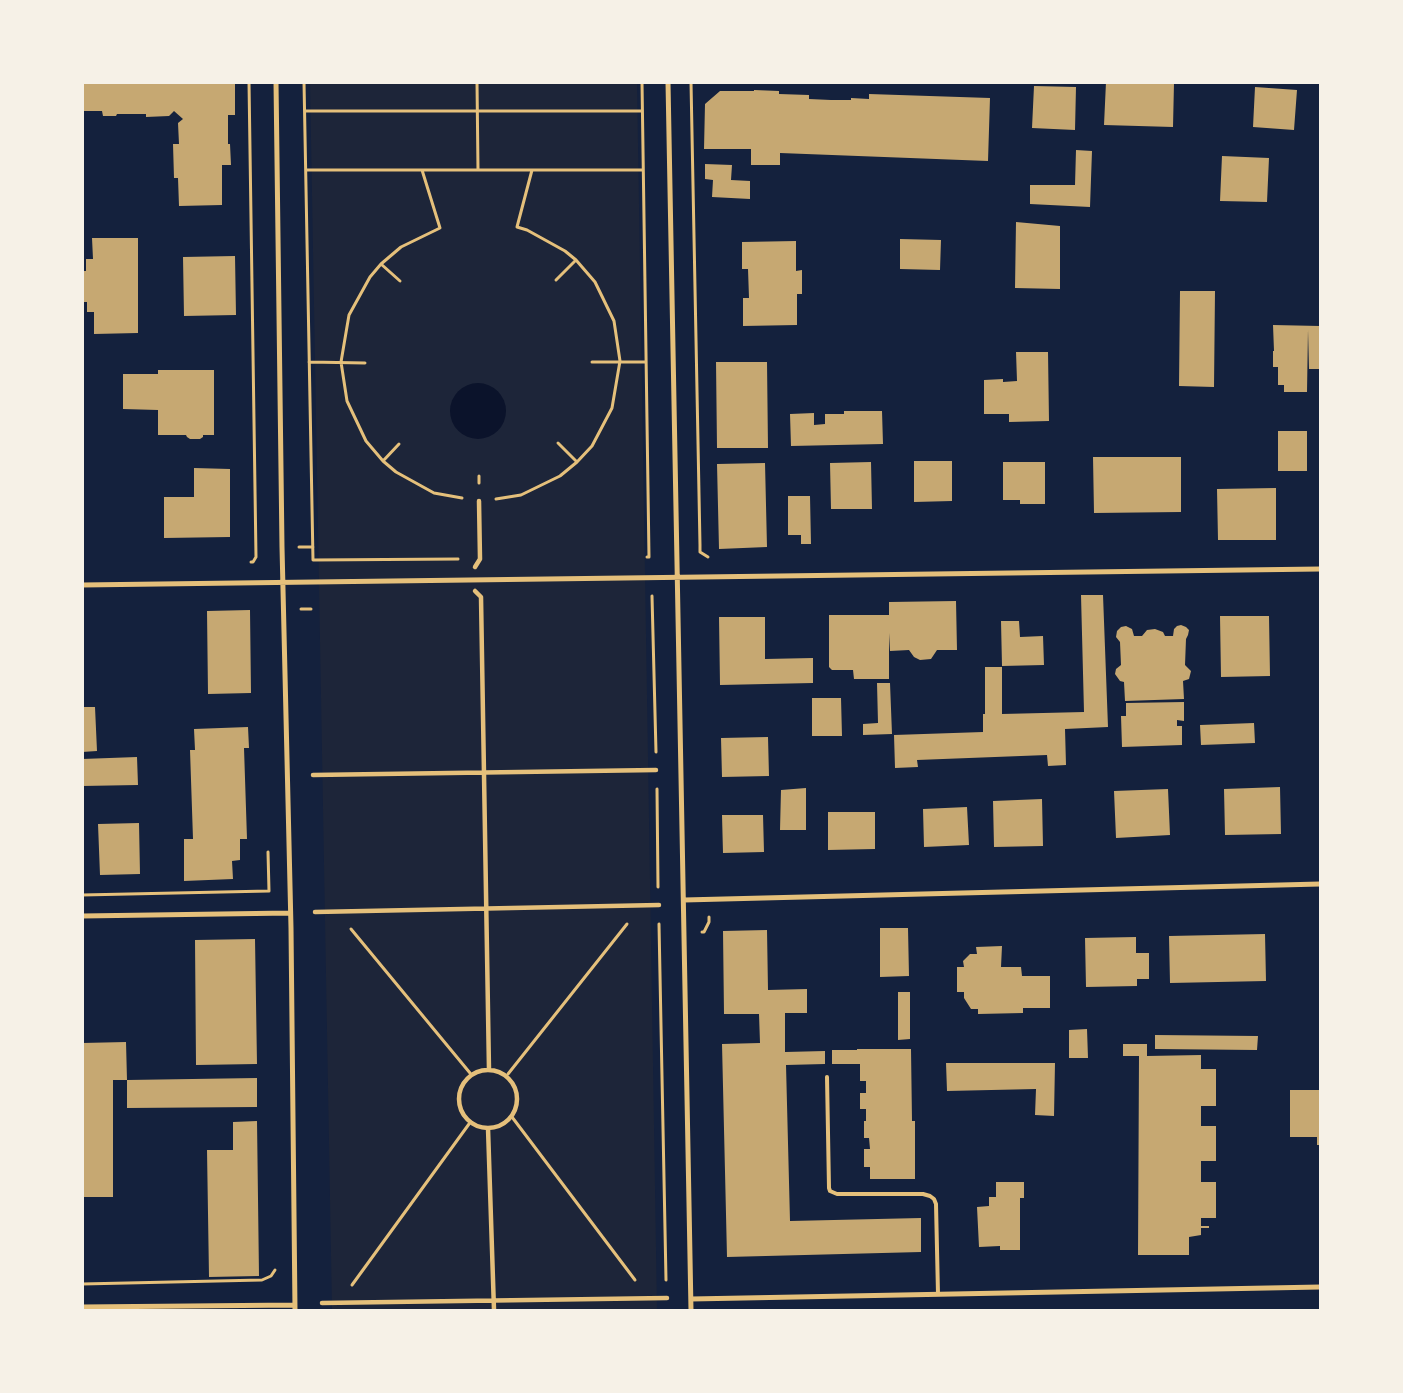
<!DOCTYPE html>
<html>
<head>
<meta charset="utf-8">
<style>
	body { margin:0 }
	#map { position:relative; width:1403px; height:1393px; overflow:hidden; background:#14213d; font-family:"Golos Text",sans-serif }
	canvas { display:block }
	.frame { position:absolute; inset:0; border:84px solid #f6f1e7; pointer-events:none }
</style>
</head>
<body>
<div id="map">
<canvas width="1403" height="1393"></canvas>
<div class="frame"></div>
</div>
<script>
const ctx = document.querySelector('canvas').getContext('2d');
ctx.lineJoin = 'round';
function fillPath(path, color) { ctx.fillStyle = color; ctx.fill(path, 'evenodd'); }
const toPath = rows => new Path2D(rows.map(r => 'M' + r).join(''));
function trace(path, color, width, dash) { ctx.strokeStyle = color; ctx.lineWidth = width; ctx.lineCap = dash ? 'butt' : 'round'; ctx.setLineDash(dash || []); ctx.stroke(path); }
const green = toPath([
	[310,83,637,83,657,1310,332,1310]
]);
const water = toPath([
	'450 411a28 28 0 1 1 56 0a28 28 0 1 1-56 0Z'
]);
const building = toPath([
	[82,82,235,82,235,115,228,115,228,144,230,144,231,165,222,165,222,205,179,206,178,178,174,178,173,144,179,144,178,123,183,119,174,111,169,116,146,117,146,114,117,114,116,116,103,116,102,111,82,111],
	[1106,82,1174,83,1173,127,1104,125],
	[1034,86,1076,87,1075,130,1032,128],
	[1255,87,1297,90,1294,130,1253,127],
	[754,90,779,91,779,94,809,95,809,99,831,100,851,100,851,98,869,99,869,94,990,98,988,161,780,153,780,165,751,165,751,149,704,149,705,104,720,91,754,91],
	[1076,150,1092,151,1090,207,1030,204,1030,185,1075,185],
	[1222,156,1269,158,1267,202,1220,201],
	[705,164,732,165,731,180,750,181,750,199,712,197,713,180,705,179],
	[1016,222,1060,226,1060,289,1015,288],
	[92,238,138,238,138,333,94,334,94,312,87,312,87,302,82,302,82,271,86,271,86,259,93,259],
	[900,239,941,240,940,270,900,269],
	[796,241,796,271,802,270,802,294,797,294,797,325,743,326,743,298,749,298,748,269,742,269,742,242],
	[235,256,236,315,184,316,183,257],
	[1180,291,1215,291,1214,387,1179,386],
	[1273,325,1320,326,1320,369,1309,369,1308,330,1307,392,1284,392,1284,385,1278,385,1278,367,1273,367,1273,351,1274,351],
	[1016,352,1048,352,1049,421,1009,422,1009,414,984,414,984,380,1003,379,1003,382,1017,381],
	[716,362,767,362,768,448,717,448],
	[158,370,214,370,214,435,203,435,203,437,200,439,190,439,187,437,186,435,158,435,158,410,123,409,123,374,158,374],
	[844,411,882,411,883,444,791,446,790,414,814,413,814,425,825,424,825,414,844,414],
	[1278,431,1307,431,1307,471,1278,471],
	[1093,457,1181,457,1181,512,1094,513],
	[914,461,952,461,952,501,914,502],
	[871,462,872,509,831,509,830,463],
	[1003,462,1045,462,1045,504,1020,504,1020,500,1003,500],
	[765,463,767,547,719,549,717,464],
	[194,468,230,469,230,537,164,538,164,497,194,497],
	[1276,488,1276,540,1218,540,1217,489],
	[788,496,810,496,811,544,801,544,801,535,788,535],
	[1081,595,1103,595,1108,727,1065,729,1066,765,1048,766,1047,755,917,760,918,767,895,768,894,735,983,732,983,714,985,714,985,667,1002,667,1002,714,1084,712],
	[956,601,957,650,937,650,931,659,920,660,914,657,909,650,890,651,889,633,889,679,854,679,853,670,832,670,829,667,829,615,889,615,889,602],
	[250,610,251,693,208,694,207,611],
	[1220,616,1269,616,1270,676,1221,677],
	[719,617,765,617,765,659,813,658,813,683,720,685],
	[1001,621,1019,621,1020,637,1043,636,1044,665,1002,666],
	[1181,625,1186,627,1189,630,1188,635,1186,639,1185,665,1191,671,1189,679,1183,681,1184,699,1125,701,1124,682,1120,681,1115,674,1116,669,1121,665,1120,642,1116,637,1117,631,1121,627,1126,626,1132,629,1134,636,1142,636,1147,630,1155,629,1163,632,1165,636,1173,636,1174,629,1177,626],
	[877,683,890,683,892,734,863,735,863,724,878,723],
	[812,698,841,698,842,736,812,736],
	[1184,702,1184,721,1177,720,1177,726,1182,726,1182,745,1122,747,1121,716,1126,716,1126,703],
	[82,707,95,707,97,751,82,752],
	[1254,723,1255,743,1201,745,1200,725],
	[248,727,249,748,244,748,247,839,240,839,240,860,232,861,233,879,184,881,184,839,193,839,190,750,195,750,194,729],
	[768,737,769,776,722,777,721,738],
	[137,757,138,785,82,786,82,759],
	[1280,787,1281,834,1225,835,1224,789],
	[806,788,806,830,780,830,781,790],
	[1168,789,1170,835,1116,838,1114,791],
	[1042,799,1043,846,994,847,993,801],
	[967,807,969,845,924,847,923,809],
	[828,812,875,812,875,849,828,850],
	[722,815,763,815,764,852,723,853],
	[139,823,140,874,100,875,98,824],
	[880,928,908,928,909,976,880,977],
	[767,930,768,990,807,989,807,1013,785,1013,785,1052,825,1051,825,1064,786,1065,790,1221,921,1218,921,1252,727,1257,722,1044,760,1043,759,1014,724,1014,723,931],
	[1265,934,1266,981,1170,983,1169,936],
	[1136,937,1136,953,1149,953,1149,979,1137,979,1137,986,1086,987,1085,938],
	[255,939,257,1064,196,1065,195,940],
	[1002,946,1001,967,1021,967,1022,976,1050,976,1050,1008,1023,1008,1023,1013,978,1014,978,1009,971,1009,964,998,964,992,957,992,957,967,964,967,963,961,970,954,977,954,976,947],
	[898,992,910,992,910,1039,898,1040],
	[1087,1029,1088,1058,1069,1058,1069,1030],
	[1155,1035,1258,1036,1257,1050,1155,1049],
	[126,1042,127,1080,113,1080,113,1197,84,1197,84,1080,82,1080,82,1043],
	[1123,1044,1147,1044,1147,1056,1201,1055,1201,1069,1216,1069,1216,1106,1201,1106,1201,1126,1216,1126,1216,1161,1201,1161,1201,1182,1216,1182,1216,1218,1201,1218,1201,1226,1209,1226,1209,1228,1201,1228,1201,1235,1189,1237,1189,1255,1138,1255,1139,1056,1123,1056],
	[857,1049,911,1049,912,1121,915,1121,915,1179,870,1179,870,1167,864,1167,864,1149,870,1149,869,1138,864,1138,864,1121,866,1121,866,1109,860,1109,860,1093,866,1093,866,1081,860,1081,860,1064,832,1064,832,1050,857,1050],
	[946,1063,1055,1063,1054,1116,1035,1115,1036,1089,947,1091],
	[257,1078,257,1107,127,1108,127,1080],
	[1290,1090,1320,1090,1320,1145,1317,1145,1317,1137,1290,1137],
	[257,1121,259,1276,209,1277,207,1150,233,1150,233,1122],
	[996,1182,1024,1182,1024,1198,1020,1198,1020,1250,1000,1250,1000,1246,979,1247,977,1207,989,1206,989,1197,996,1197]
]);
const path = toPath([
	[249,82,256,557,253,562,251,562],
	[304,82,313,560,458,559],
	[477,82,478,170],
	[642,82,649,557,647,557],
	[691,82,700,545,700,552,708,557],
	[305,111,642,111],
	[306,170,643,170],
	[422,170,440,228,401,247,381,264,370,277,349,315,341,362,347,401,366,441,383,461,396,472,434,493,462,498],
	[381,264,400,281],
	[556,280,576,260],
	[309,362,365,363],
	[592,362,646,362],
	[558,443,577,462],
	[383,461,399,444],
	[479,476,479,483],
	[496,499,521,495,560,476,577,462,592,446,612,408,620,361,614,321,595,282,576,260,565,251,527,230,517,227,532,170],
	[299,547,313,547],
	[652,596,656,752],
	[301,609,311,609],
	[657,789,658,887],
	[82,895,269,891,268,852],
	[659,924,666,1280],
	[351,929,470,1073],
	[702,932,704,932,709,922,709,917],
	[508,1074,627,924],
	[512,1117,635,1280],
	[82,1284,262,1280,271,1276,275,1270],
	[352,1285,469,1124]
]);
const service = toPath([
	[827,1077,829,1188,830,1191,837,1194,923,1194,930,1196,934,1199,936,1204,938,1294]
]);
const pedestrian = toPath([
	[475,567,480,559,479,501],
	[475,591,481,597,489,1070],
	[313,775,656,770],
	[315,912,659,905],
	'459 1099a29 29 0 1 1 58 0a29 29 0 1 1-58 0Z',
	[488,1128,494,1310],
	[322,1303,667,1298]
]);
const minor = toPath([
	[276,82,282,547,291,928,295,1310],
	[668,82,691,1310],
	[82,585,1320,569],
	[684,900,1320,884],
	[82,916,290,913],
	[691,1299,1320,1287],
	[82,1307,295,1305]
]);
fillPath(green, '#1d2539');
fillPath(water, '#0b132b');
fillPath(building, '#c6a872');
trace(path, '#e5c07b', 3);
trace(service, '#e5c07b', 4);
trace(pedestrian, '#e5c07b', 4.5);
trace(minor, '#e5c07b', 5);
</script>
</body>
</html>
